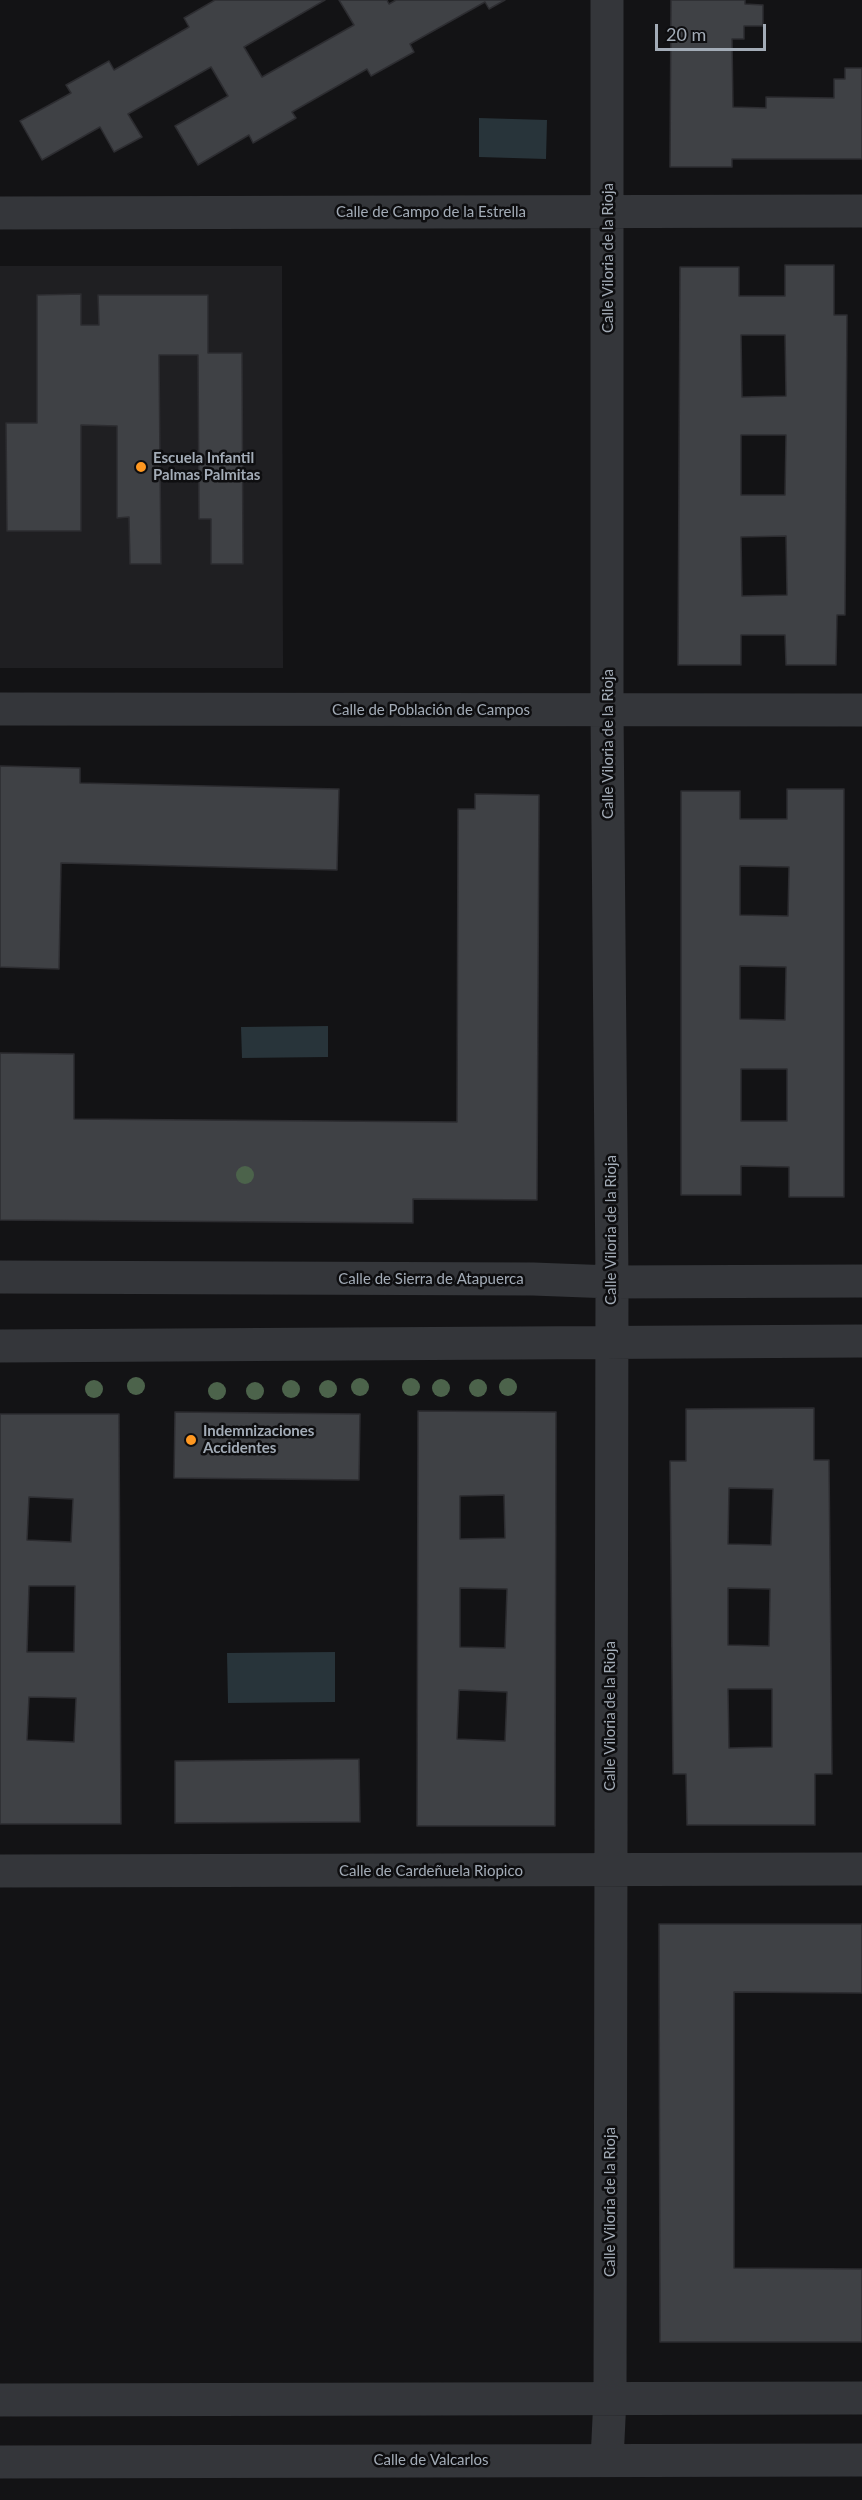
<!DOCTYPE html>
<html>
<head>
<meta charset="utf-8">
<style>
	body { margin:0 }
	#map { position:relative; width:862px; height:2500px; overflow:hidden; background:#131315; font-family:Lato,sans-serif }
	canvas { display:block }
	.scale { position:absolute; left:655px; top:24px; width:111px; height:27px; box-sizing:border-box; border:3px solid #a3acb7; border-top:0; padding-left:8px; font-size:18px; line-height:21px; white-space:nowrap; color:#a3acb7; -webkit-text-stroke:4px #0e0e10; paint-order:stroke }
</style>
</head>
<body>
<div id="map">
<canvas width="862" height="2500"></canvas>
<div class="scale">20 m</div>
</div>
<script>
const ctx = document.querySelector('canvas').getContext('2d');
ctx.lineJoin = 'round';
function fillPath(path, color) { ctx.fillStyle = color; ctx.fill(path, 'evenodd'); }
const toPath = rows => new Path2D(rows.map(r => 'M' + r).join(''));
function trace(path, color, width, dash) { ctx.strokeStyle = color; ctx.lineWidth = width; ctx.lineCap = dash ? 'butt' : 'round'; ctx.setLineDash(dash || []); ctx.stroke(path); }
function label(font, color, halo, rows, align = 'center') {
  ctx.font = font + ' Lato,sans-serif'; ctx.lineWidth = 5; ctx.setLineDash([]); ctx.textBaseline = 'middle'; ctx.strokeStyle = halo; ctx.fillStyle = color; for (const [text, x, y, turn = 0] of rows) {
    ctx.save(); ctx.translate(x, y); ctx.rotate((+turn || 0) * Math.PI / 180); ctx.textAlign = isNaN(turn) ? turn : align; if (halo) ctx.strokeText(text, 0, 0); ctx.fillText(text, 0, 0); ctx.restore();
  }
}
const built = toPath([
	[0,266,282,266,283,668,0,668]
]);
const water = toPath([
	[479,118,547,120,546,159,479,157],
	[328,1026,328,1057,242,1058,241,1027],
	[335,1652,335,1702,228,1703,227,1653]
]);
const building = toPath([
	[215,0,325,0,244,47,262,77,354,25,339,0,387,0,389,4,396,0,505,0,489,9,485,2,410,44,414,52,371,76,367,69,292,112,296,118,253,143,249,135,198,165,175,126,228,96,211,67,128,114,142,137,114,152,100,127,42,160,20,121,71,93,66,85,109,61,114,70,189,27,184,18,215,0],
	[671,0,745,0,745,4,763,5,763,26,744,26,744,39,732,39,733,107,766,108,766,97,834,98,834,79,845,79,845,68,862,68,862,159,732,159,732,167,670,167,671,0],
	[785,265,834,265,834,315,847,315,845,615,837,615,836,665,786,665,785,635,741,635,741,665,678,665,680,267,739,267,739,296,785,296,785,265],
	[741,335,785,335,786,396,742,397,741,335],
	[741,435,786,435,785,495,741,495,741,435],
	[786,536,787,595,742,596,741,537,786,536],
	[81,294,81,325,99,325,98,295,208,295,208,353,242,353,243,564,211,564,211,519,199,519,198,355,159,355,161,564,130,564,129,517,117,518,117,426,81,425,81,531,7,531,6,423,37,423,37,295,81,294],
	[0,766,80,768,80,783,339,789,337,870,61,863,59,969,0,967,0,766],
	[787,789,844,789,844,1197,789,1197,789,1167,741,1166,741,1195,681,1195,681,791,740,791,740,819,787,819,787,789],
	[740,866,789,867,788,916,740,915,740,866],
	[740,966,786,967,785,1020,740,1019,740,966],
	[741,1069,787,1069,787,1121,741,1121,741,1069],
	[475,794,539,795,537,1200,413,1199,413,1223,0,1220,0,1053,74,1054,74,1119,457,1122,458,809,475,809,475,794],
	[814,1408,814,1460,829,1460,832,1774,815,1774,815,1825,687,1825,686,1774,673,1774,670,1461,686,1461,686,1409,814,1408],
	[729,1488,773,1489,771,1545,728,1544,729,1488],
	[728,1588,770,1589,769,1646,728,1645,728,1588],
	[728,1689,772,1689,772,1747,729,1748,728,1689],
	[418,1411,556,1412,555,1826,417,1826,418,1411],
	[504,1495,505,1538,460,1539,460,1496,504,1495],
	[460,1588,507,1589,505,1648,460,1647,460,1588],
	[459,1690,507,1692,505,1741,457,1739,459,1690],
	[175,1412,360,1414,359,1480,174,1478,175,1412],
	[0,1414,119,1414,121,1824,0,1824,0,1414],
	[29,1497,73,1499,71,1542,27,1540,29,1497],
	[29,1586,75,1586,74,1652,27,1652,29,1586],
	[29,1697,76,1698,74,1742,27,1740,29,1697],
	[359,1759,360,1822,175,1823,175,1761,359,1759],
	[659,1924,862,1924,862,1993,734,1992,734,2268,862,2269,862,2342,660,2342,659,1924]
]);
const minor = toPath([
	[607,0,607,710,612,1282,610,2398,607,2460],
	[0,213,862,211],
	[0,709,862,710],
	[0,1277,533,1279,612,1282,862,1281],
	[0,1346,862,1341],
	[0,1871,862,1869],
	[0,2400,862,2398],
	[0,2462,862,2460]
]);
const trees = [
	[245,1175],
	[136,1386],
	[360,1387],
	[411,1387],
	[508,1387],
	[441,1388],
	[478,1388],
	[94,1389],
	[291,1389],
	[328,1389],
	[217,1391],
	[255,1391]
];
const markers = [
	[141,467,6,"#ff9821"],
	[191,1440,6,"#ff9821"]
];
const streetNames = [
	["Calle de Campo de la Estrella",431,212],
	["Calle Viloria de la Rioja",608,258,-90],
	["Calle de Población de Campos",431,710],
	["Calle Viloria de la Rioja",608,744,-90],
	["Calle Viloria de la Rioja",611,1230,-90],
	["Calle de Sierra de Atapuerca",431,1279],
	["Calle Viloria de la Rioja",610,1716,-90],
	["Calle de Cardeñuela Riopico",431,1871],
	["Calle Viloria de la Rioja",610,2202,-90],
	["Calle de Valcarlos",431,2460]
];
const poiNames = [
	["Escuela Infantil",153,458],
	["Palmas Palmitas",153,475],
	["Indemnizaciones",203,1431],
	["Accidentes",203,1448]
];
fillPath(built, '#1f1f22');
fillPath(water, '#28343a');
fillPath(building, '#3f4145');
trace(building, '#2d2d31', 1.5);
trace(minor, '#34363a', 33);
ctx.fillStyle = '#4c634b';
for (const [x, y] of trees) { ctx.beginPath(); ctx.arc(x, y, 9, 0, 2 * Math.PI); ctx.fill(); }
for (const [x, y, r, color] of markers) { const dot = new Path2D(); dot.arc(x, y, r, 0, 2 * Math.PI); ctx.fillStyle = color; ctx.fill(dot); trace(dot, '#0e0e10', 2); }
label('15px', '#a3acb7', '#0e0e10', streetNames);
label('bold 15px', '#a3acb7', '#0e0e10', poiNames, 'left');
</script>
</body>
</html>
